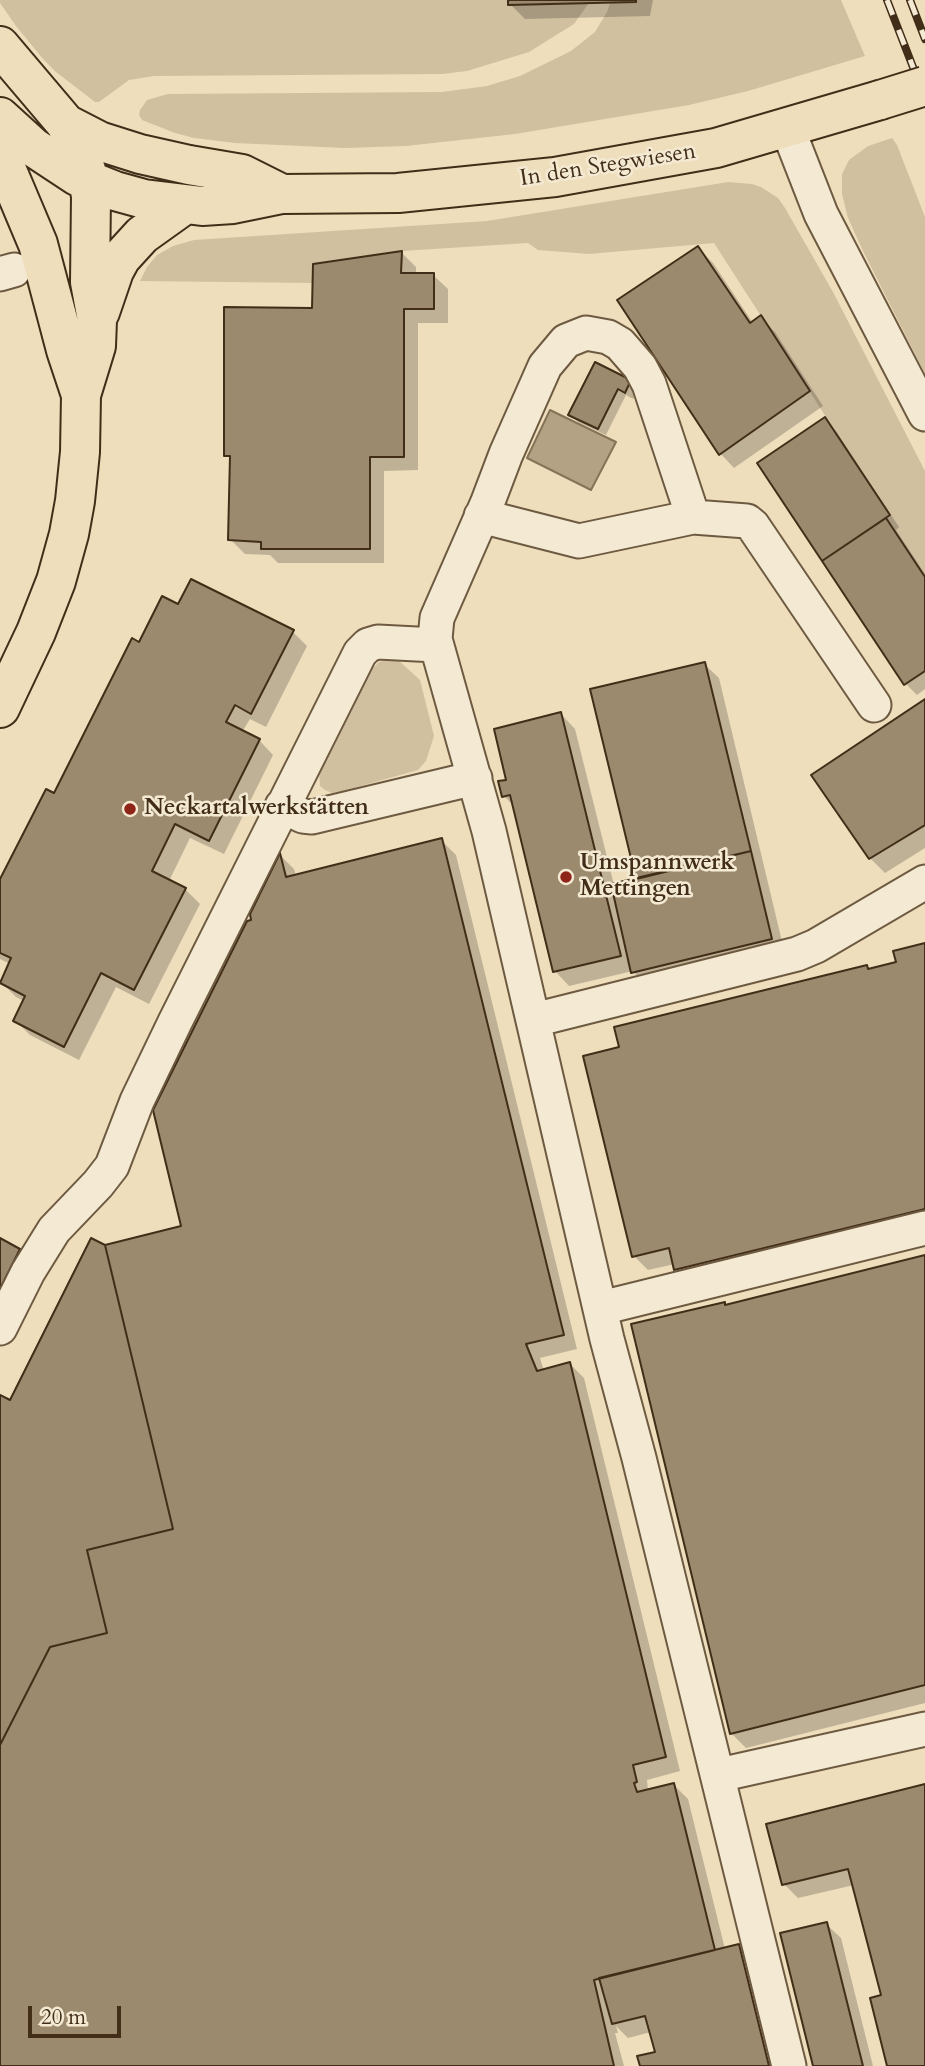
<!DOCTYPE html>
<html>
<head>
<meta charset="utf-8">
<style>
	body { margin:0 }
	#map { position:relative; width:925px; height:2066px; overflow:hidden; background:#eedebc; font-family:Cardo,serif }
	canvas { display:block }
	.scale { position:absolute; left:28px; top:2006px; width:93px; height:32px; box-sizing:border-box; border:4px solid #422e18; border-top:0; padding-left:9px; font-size:21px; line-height:24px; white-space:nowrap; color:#422e18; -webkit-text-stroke:5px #f4ead3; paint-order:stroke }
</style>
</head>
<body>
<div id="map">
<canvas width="925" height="2066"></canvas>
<div class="scale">20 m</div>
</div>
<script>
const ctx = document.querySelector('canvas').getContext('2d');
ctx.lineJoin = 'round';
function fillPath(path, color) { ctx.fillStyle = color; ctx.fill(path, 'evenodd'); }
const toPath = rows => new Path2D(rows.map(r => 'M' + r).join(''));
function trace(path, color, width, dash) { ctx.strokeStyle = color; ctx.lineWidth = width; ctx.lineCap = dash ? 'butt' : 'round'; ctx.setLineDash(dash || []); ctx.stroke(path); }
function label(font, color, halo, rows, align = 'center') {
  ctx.font = font + ' Cardo,serif'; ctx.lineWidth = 5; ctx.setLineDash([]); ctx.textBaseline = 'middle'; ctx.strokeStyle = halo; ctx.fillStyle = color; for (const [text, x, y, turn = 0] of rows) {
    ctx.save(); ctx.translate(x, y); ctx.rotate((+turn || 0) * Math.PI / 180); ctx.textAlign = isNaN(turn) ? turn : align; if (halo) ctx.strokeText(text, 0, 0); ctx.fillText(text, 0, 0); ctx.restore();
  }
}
const green = toPath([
	[0,0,841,0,865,56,748,91,689,105,515,134,406,146,345,148,235,143,194,138,175,133,142,120,139,115,140,110,147,100,168,94,442,92,487,86,520,76,571,51,595,32,607,12,610,3,589,3,574,24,529,52,467,71,442,74,154,76,129,80,99,102,95,102,56,72,43,59,16,26,0,3],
	[892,138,897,145,925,217,925,374,863,251,848,218,842,194,842,174,849,160,868,146],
	[728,182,752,184,761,187,778,198,785,208,833,292,925,471,925,577,886,518,889,515,714,243,589,254,538,250,528,243,402,251,314,264,313,283,140,281,147,267,157,255,173,246,194,240,487,221],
	[391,659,398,660,420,680,434,736,426,761,418,770,343,791,332,793,325,790,320,786,319,773,370,671,379,662]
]);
const water = toPath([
	[550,410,616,442,591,490,527,458,550,410]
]);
const shadow = toPath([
	[510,0,653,0,650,16,525,19,510,4],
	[698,248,713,263,753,323,761,318,775,332,823,406,734,468,720,453],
	[402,253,416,267,416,275,433,275,448,289,448,323,418,323,418,470,384,471,384,563,278,563,270,555,245,554,230,539,232,460,226,455,314,309],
	[630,381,638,389,633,399,626,395,606,435,578,422,570,414],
	[825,420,836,431,899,527,896,530,925,574,925,689,917,695,906,684,759,463],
	[179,606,293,632,307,646,266,727,250,719,242,732,259,740,273,755,224,854,190,838,169,881,185,889,200,904,149,1004,116,987,79,1060,30,1035,15,1020,24,1001,16,997,1,982,10,964,0,959,0,883,54,795,140,644],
	[704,664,719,678,785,954,647,987,633,971,569,986,555,971,515,807,504,796,508,781,561,714,575,729,614,885,638,880],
	[925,701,925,848,885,873,870,858,813,775],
	[441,840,456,855,577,1349,540,1358,544,1371,570,1364,584,1378,680,1771,647,1780,648,1791,674,1785,688,1799,725,1949,738,1946,753,1961,779,2066,642,2066,657,2054,651,2032,628,2038,616,2026,618,2033,615,2033,624,2066,0,2066,0,1397,11,1402,104,1247,183,1228,254,922,252,914,281,856,294,869,296,876],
	[925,944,925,1226,690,1284,676,1269,675,1264,648,1270,634,1256,622,1048,867,967,870,971,898,963],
	[0,1238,19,1250,34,1264,0,1332],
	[925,1257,925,1703,746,1748,731,1733,724,1304,727,1307],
	[925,1786,925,2066,889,2066,883,1996,854,1885,798,1898,784,1884],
	[826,1924,841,1938,873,2066,815,2066]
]);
const building = toPath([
	[508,0,636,0,636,2,508,5,508,0],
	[698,246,750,323,761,315,810,391,719,455,617,300,698,246],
	[402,251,401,273,434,273,434,309,404,309,404,457,370,457,370,549,261,549,261,542,228,540,230,456,224,456,224,307,312,308,313,264,402,251],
	[595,362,631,380,625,393,618,389,598,429,568,415,595,362],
	[825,417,890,515,822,561,757,463,825,417],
	[886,518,925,577,925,671,904,685,822,561,886,518],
	[191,579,294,630,251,714,235,705,226,722,260,739,209,841,175,824,152,871,186,888,134,990,101,973,64,1047,13,1021,25,996,0,983,11,958,0,953,0,879,46,789,54,793,132,638,139,642,162,596,178,604,191,579],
	[705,662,751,851,636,879,590,689,705,662],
	[925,699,925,825,869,859,811,775,925,699],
	[561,712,621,956,553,972,510,795,502,797,498,781,506,780,494,729,561,712],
	[442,838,564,1335,526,1344,537,1371,570,1362,666,1757,633,1765,637,1782,634,1783,637,1792,674,1783,715,1950,594,1980,614,2066,0,2066,0,1745,50,1647,107,1633,87,1550,173,1529,105,1245,181,1226,153,1110,247,921,251,920,250,914,280,853,286,877,442,838],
	[751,851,772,939,631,973,611,884,751,851],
	[925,943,925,1209,674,1270,669,1248,632,1257,583,1056,619,1047,614,1027,867,965,868,969,896,962,893,951,925,943],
	[0,1238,20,1249,0,1289,0,1238],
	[91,1238,105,1245,173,1529,87,1550,107,1633,50,1647,0,1745,0,1395,10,1400,91,1238],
	[925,1255,925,1685,730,1734,631,1324,725,1302,725,1305,925,1255],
	[925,1784,925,2066,887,2066,870,1998,881,1995,848,1869,782,1885,766,1824,925,1784],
	[827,1922,863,2066,813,2066,780,1933,827,1922],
	[739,1944,769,2066,640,2066,637,2056,655,2052,645,2016,612,2024,599,1978,739,1944]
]);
const minor = toPath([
	[787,127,821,214,925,414],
	[0,274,14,270],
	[481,516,579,541,693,517],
	[282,806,303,816,312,817,475,778],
	[534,1020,797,954,816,946,925,882],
	[601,1308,925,1228],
	[0,1328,28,1272,54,1230,98,1184,112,1166,137,1101,175,1022,360,653,368,645,378,642,436,645],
	[719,1775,925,1729],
	[789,2066,639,1458,607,1339,489,831,435,639,437,618,487,504,506,454,545,366,566,341,586,333,608,337,620,344,640,367,649,384,693,517,747,521,753,526,874,705]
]);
const major = toPath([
	[0,46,66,124,86,170,91,196,90,282,97,320,96,346,81,395,80,452,75,501,69,534,56,581,36,632,0,708],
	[0,117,33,147,77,176,115,191,144,199,202,206,233,204,282,194,398,193,555,177,716,148,880,100],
	[66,124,99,141,140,154,189,165,242,174,282,194],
	[0,154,38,244,66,350,81,395],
	[100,312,114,271,121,258,142,235,184,205]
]);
const rail = toPath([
	[887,0,925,98],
	[910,0,925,39]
]);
const majorBridge = toPath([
	[880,100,925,86]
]);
const markers = [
	[130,809,7,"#8f2418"],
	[566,877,7,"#8f2418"]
];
const streetNames = [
	["In den Stegwiesen",608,166,-9]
];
const poiNames = [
	["Neckartalwerkstätten",144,809],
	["Umspannwerk",580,864],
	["Mettingen",580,890]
];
fillPath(green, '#d1c0a0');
fillPath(water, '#b4a284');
trace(water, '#867459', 2);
fillPath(shadow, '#0003');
fillPath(building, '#9b8a6d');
trace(building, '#422e18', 2);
trace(minor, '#6d5a41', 37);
trace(major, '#422e18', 42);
trace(minor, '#f4ead3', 33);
trace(major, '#eedebc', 38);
trace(rail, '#422e18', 8);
trace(rail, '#f4ead3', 5, [16]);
trace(majorBridge, '#422e18', 42, []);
trace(majorBridge, '#eedebc', 38);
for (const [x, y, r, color] of markers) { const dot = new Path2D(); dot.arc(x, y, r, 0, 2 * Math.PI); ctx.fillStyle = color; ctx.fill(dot); trace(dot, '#f4ead3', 2.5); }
label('23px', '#422e18', '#f4ead3', streetNames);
label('bold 23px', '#422e18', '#f4ead3', poiNames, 'left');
</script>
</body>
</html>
